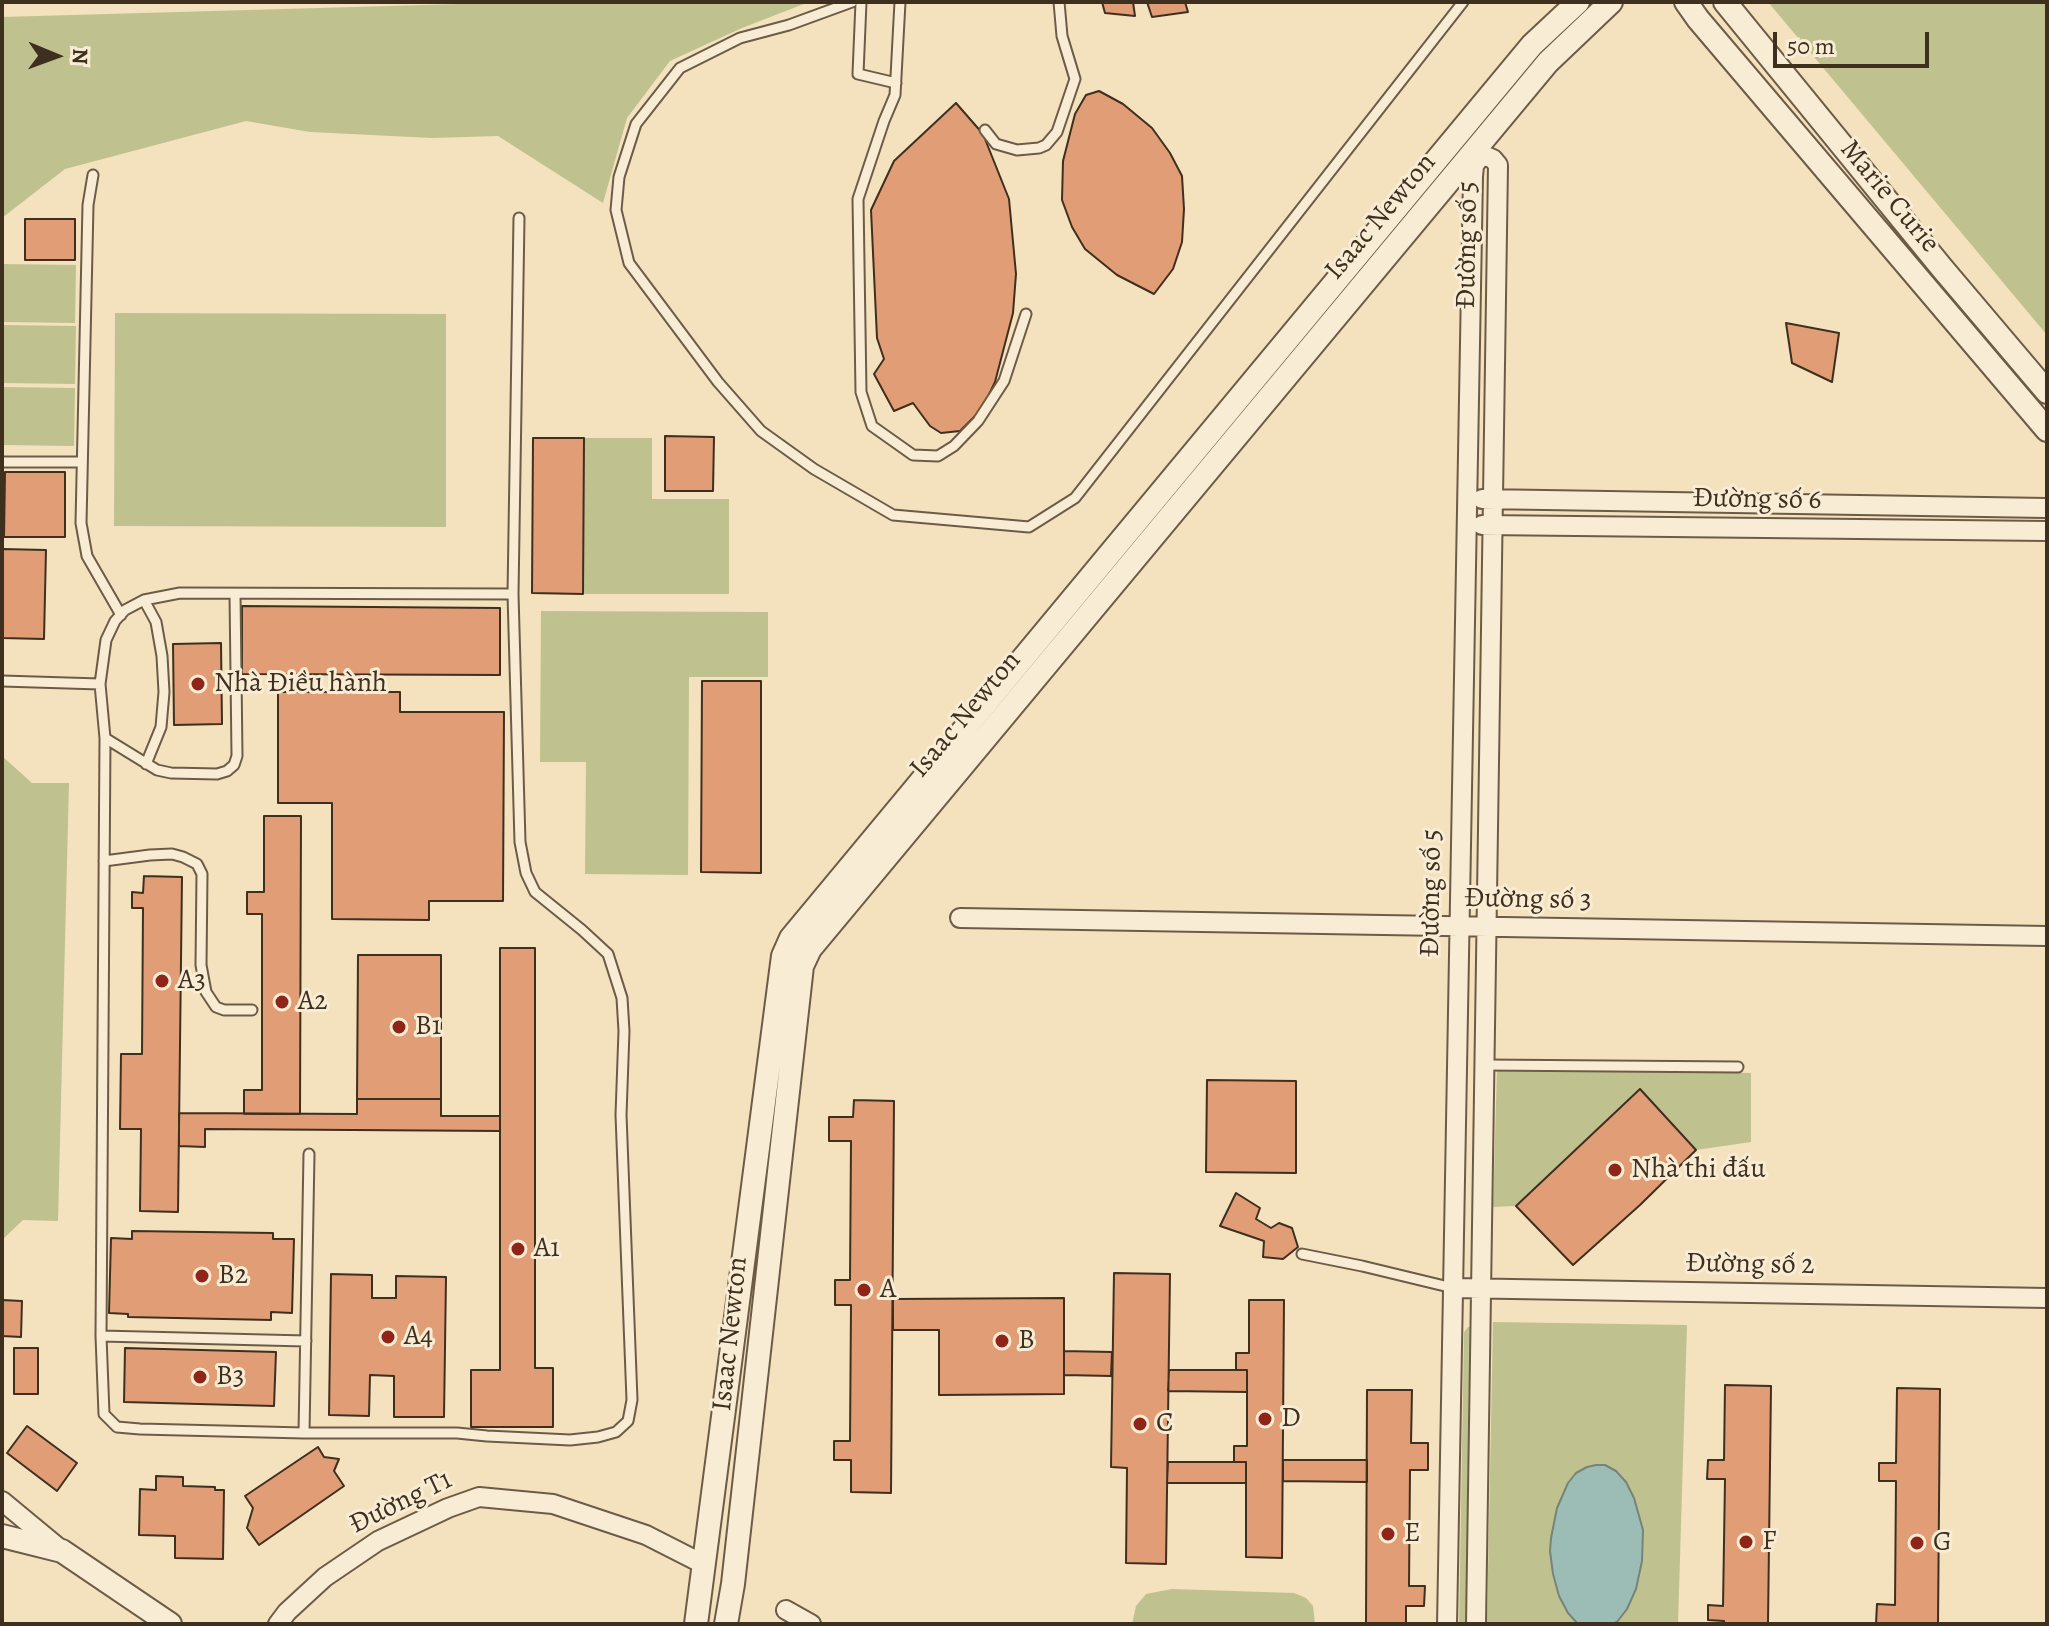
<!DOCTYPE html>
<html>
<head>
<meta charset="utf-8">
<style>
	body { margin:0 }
	#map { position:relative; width:2049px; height:1626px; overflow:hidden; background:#f4e1be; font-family:Alegreya,serif }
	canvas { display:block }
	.frame { position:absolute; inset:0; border:4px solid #3e2f1f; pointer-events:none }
	.north { position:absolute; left:16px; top:16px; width:80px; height:80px; -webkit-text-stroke:6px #f8ecd5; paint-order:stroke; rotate:91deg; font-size:22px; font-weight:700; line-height:32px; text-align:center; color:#3e2f1f }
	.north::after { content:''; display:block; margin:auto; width:28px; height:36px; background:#3e2f1f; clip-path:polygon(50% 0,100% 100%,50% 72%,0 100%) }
	.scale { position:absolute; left:1773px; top:32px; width:156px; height:36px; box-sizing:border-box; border:4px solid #3e2f1f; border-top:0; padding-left:10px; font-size:24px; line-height:28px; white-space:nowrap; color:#3e2f1f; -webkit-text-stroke:6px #f8ecd5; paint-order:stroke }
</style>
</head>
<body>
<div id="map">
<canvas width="2049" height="1626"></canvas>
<div class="frame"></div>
<div class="north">N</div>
<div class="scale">50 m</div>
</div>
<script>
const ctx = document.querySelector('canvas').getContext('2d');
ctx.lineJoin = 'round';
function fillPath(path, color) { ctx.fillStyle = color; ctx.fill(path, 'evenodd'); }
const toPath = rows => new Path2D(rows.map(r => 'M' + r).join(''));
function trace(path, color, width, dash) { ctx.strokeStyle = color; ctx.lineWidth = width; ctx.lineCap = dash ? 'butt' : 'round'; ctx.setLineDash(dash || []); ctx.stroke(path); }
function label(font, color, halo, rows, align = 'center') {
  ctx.font = font + ' Alegreya,serif'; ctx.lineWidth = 6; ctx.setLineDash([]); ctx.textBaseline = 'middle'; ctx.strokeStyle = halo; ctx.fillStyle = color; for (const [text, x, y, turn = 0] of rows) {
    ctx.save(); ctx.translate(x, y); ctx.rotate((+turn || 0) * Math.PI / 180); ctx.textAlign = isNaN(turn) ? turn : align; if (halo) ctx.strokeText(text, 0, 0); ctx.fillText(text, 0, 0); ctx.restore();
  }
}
const green = toPath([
	[530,2,809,2,742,28,670,61,627,118,603,203,498,136,432,138,310,132,246,121,65,169,2,218,2,17],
	[1768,2,2047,2,2047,335],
	[2,264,76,265,75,323,2,322],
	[115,313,446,314,446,527,114,526],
	[2,325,76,326,75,384,2,383],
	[2,387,75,388,74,446,2,445],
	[584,438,652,438,652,499,729,499,729,594,583,594],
	[541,611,768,612,768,677,689,677,688,875,585,874,586,762,540,762],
	[2,756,32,783,69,783,58,1221,23,1220,2,1240],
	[1497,1069,1751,1073,1751,1142,1696,1150,1639,1090,1516,1206,1493,1207],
	[1493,1322,1687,1325,1678,1624,1487,1624],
	[1468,1327,1472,1327,1470,1624,1459,1624,1464,1332],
	[1172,1589,1294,1593,1306,1598,1313,1606,1315,1624,1132,1624,1136,1606,1146,1594]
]);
const water = toPath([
	[1596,1465,1605,1465,1616,1471,1626,1482,1634,1498,1643,1530,1642,1561,1636,1589,1627,1609,1617,1622,1612,1624,1578,1624,1568,1613,1559,1596,1553,1574,1550,1551,1551,1538,1557,1508,1568,1483,1576,1473,1587,1467,1596,1465]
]);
const building = toPath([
	[1102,2,1133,2,1135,16,1105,13,1102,2],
	[1147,2,1185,2,1188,12,1152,17,1147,2],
	[1099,91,1123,104,1152,128,1170,153,1182,176,1184,209,1182,242,1173,269,1154,294,1117,275,1085,249,1072,227,1062,200,1063,161,1075,114,1086,95,1099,91],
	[956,103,983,134,1009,199,1016,274,1013,313,995,382,982,409,960,431,941,433,930,426,913,403,894,411,874,374,884,359,877,338,871,210,894,161,956,103],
	[25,219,75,219,75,260,25,260,25,219],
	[1786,323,1839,333,1832,382,1792,363,1786,323],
	[665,436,714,437,713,491,665,491,665,436],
	[533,438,584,438,583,594,532,593,533,438],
	[5,472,65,472,65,537,4,537,5,472],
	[2,549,46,550,44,639,2,638,2,549],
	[242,606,500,608,500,675,242,674,242,606],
	[221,643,222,724,174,725,173,644,221,643],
	[702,681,761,681,761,873,701,872,702,681],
	[278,692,400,692,400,712,504,712,503,901,429,901,429,920,332,919,332,803,278,803,278,692],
	[264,816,301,816,300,1114,244,1114,244,1090,262,1090,262,914,247,914,247,892,264,892,264,816],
	[144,876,182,877,178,1212,140,1211,141,1129,120,1129,121,1054,142,1054,143,908,132,908,132,892,143,893,144,876],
	[500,948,535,948,535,1368,553,1368,553,1427,471,1427,471,1370,500,1370,500,948],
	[358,955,441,955,441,1099,357,1099,358,955],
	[1207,1080,1296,1081,1296,1173,1206,1172,1207,1080],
	[1640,1089,1696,1150,1640,1205,1573,1265,1516,1206,1640,1089],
	[357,1099,441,1099,441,1116,500,1116,500,1131,205,1129,205,1147,179,1146,179,1113,357,1114,357,1099],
	[854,1100,894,1101,891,1493,851,1492,851,1460,834,1460,834,1441,850,1441,851,1305,835,1305,835,1280,850,1280,851,1141,829,1141,829,1117,853,1117,854,1100],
	[1236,1193,1260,1208,1256,1219,1271,1228,1279,1223,1292,1228,1298,1247,1283,1259,1263,1257,1264,1241,1220,1226,1236,1193],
	[132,1231,273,1233,273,1239,294,1239,292,1313,271,1312,271,1320,128,1317,128,1314,109,1313,111,1238,132,1239,132,1231],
	[1114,1273,1170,1274,1166,1564,1126,1563,1127,1468,1111,1467,1114,1273],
	[331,1274,372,1275,372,1298,396,1298,396,1276,446,1277,444,1417,394,1417,394,1376,370,1375,369,1416,329,1415,331,1274],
	[1064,1298,1064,1394,939,1395,939,1330,893,1330,893,1299,1064,1298],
	[2,1300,22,1301,21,1337,2,1336,2,1300],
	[1249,1300,1284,1300,1282,1558,1246,1557,1246,1462,1234,1462,1234,1446,1247,1446,1247,1370,1236,1370,1236,1353,1249,1353,1249,1300],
	[14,1348,38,1348,38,1394,14,1394,14,1348],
	[125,1348,276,1352,274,1406,124,1402,125,1348],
	[1064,1351,1112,1352,1111,1376,1064,1375,1064,1351],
	[1169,1370,1247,1370,1247,1392,1168,1391,1169,1370],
	[1725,1385,1771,1386,1768,1624,1724,1624,1724,1621,1708,1620,1708,1605,1723,1606,1725,1479,1707,1479,1708,1460,1724,1460,1725,1385],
	[1897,1388,1940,1389,1938,1624,1876,1624,1877,1604,1895,1605,1896,1481,1879,1481,1879,1463,1896,1463,1897,1388],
	[1367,1390,1412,1390,1411,1443,1428,1443,1428,1470,1410,1470,1409,1586,1425,1586,1424,1606,1406,1606,1406,1624,1366,1624,1367,1390],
	[27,1426,77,1463,57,1491,7,1453,27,1426],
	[318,1447,324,1457,339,1459,334,1471,344,1486,259,1545,247,1528,253,1508,245,1496,318,1447],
	[1283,1460,1367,1460,1367,1482,1283,1481,1283,1460],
	[1168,1462,1246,1462,1246,1483,1167,1483,1168,1462],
	[156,1476,183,1477,183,1486,215,1487,215,1490,224,1490,223,1559,175,1558,175,1536,139,1535,140,1489,156,1490,156,1476]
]);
const service = toPath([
	[852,2,789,25,740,38,680,68,636,124,619,177,616,210,629,263,718,382,761,431,814,469,893,515,1029,527,1075,498,1463,2],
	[861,2,858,74,896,83],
	[900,2,895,95,884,121,858,199,861,392,872,426,913,455,938,456,954,446,978,421,1004,381,1026,314],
	[985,130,996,144,1017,150,1039,148,1046,145,1057,132,1075,79,1062,36,1059,2],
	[93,175,88,205,81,523,87,556,121,615],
	[2,462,82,462],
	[144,600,156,622,162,656,164,692,161,727,146,764],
	[2,681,100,684,106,640,115,621,125,610,144,600,180,593,513,594,519,218],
	[100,684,105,738,101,1336,104,1414,117,1427,140,1429,304,1433,457,1433,487,1436,570,1440,598,1437,616,1432,628,1421,632,1400,621,1115,624,1031,622,998,608,954,582,930,535,892,526,873,520,842,513,594],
	[105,738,157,770,171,773,217,774,227,771,234,765,237,756,235,594],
	[104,861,150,855,172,854,183,857,197,864,202,874,201,965,206,992,216,1007,224,1010,252,1010],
	[1484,1065,1738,1067],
	[1302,1254,1362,1266,1453,1288],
	[101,1336,306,1341],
	[304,1433,309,1154]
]);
const minor = toPath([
	[1482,499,2047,508],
	[1482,525,2047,531],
	[960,918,2047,936],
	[1453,1288,2047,1298],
	[2,1501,60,1549],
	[786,1610,811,1624],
	[278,1624,287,1612,325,1577,378,1541,448,1508,479,1497,553,1504,646,1535,705,1565],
	[1447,1624,1473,176,1474,166,1478,159,1486,156,1493,159,1498,165,1476,1624]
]);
const tertiary = toPath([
	[1686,2,1698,19,2047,430],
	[1725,2,1942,268,2047,392],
	[2,1536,62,1551,170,1624],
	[696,1624,783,956,791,938,1532,45,1578,2],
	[726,1624,733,1584,802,966,810,949,1548,62,1611,2]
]);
const markers = [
	[198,684,8,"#8f2418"],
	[162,981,8,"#8f2418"],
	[282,1002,8,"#8f2418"],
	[399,1027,8,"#8f2418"],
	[1615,1170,8,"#8f2418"],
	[518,1249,8,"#8f2418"],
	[202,1276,8,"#8f2418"],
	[864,1290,8,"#8f2418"],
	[388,1337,8,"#8f2418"],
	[1002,1341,8,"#8f2418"],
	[200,1377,8,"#8f2418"],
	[1265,1419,8,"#8f2418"],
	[1140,1424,8,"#8f2418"],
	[1388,1534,8,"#8f2418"],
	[1746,1542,8,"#8f2418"],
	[1917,1543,8,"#8f2418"]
];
const streetNames = [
	["Marie Curie",1889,197,50],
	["Isaac Newton",1381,217,-50],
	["Đường số 5",1468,245,-89],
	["Đường số 6",1757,500,1],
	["Isaac Newton",966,715,-50],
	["Đường số 5",1432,893,-89],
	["Đường số 3",1528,900,1],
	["Đường số 2",1750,1265,1],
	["Isaac Newton",731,1334,-84],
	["Đường T1",401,1503,-26]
];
const poiNames = [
	["Nhà Điều hành",214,684],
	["A3",178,981],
	["A2",298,1002],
	["B1",415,1027],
	["Nhà thi đấu",1631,1170],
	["A1",534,1249],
	["B2",218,1276],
	["A",880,1290],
	["A4",404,1337],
	["B",1018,1341],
	["B3",216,1377],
	["D",1281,1419],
	["C",1156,1424],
	["E",1404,1534],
	["F",1762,1542],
	["G",1933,1543]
];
fillPath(green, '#bfc28f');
fillPath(water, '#9cbdb5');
trace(water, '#768479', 2);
fillPath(building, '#e19d75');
trace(building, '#3e2f1f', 2);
trace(service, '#6c5c47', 13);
trace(minor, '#6c5c47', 22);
trace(tertiary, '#6c5c47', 26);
trace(service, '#f8ecd5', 9);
trace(minor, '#f8ecd5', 18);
trace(tertiary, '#f8ecd5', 22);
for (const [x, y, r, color] of markers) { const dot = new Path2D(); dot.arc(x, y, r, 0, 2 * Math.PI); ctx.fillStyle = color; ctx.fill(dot); trace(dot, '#f8ecd5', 3); }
label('28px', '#3e2f1f', '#f8ecd5', streetNames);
label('28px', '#3e2f1f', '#f8ecd5', poiNames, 'left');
</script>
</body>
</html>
